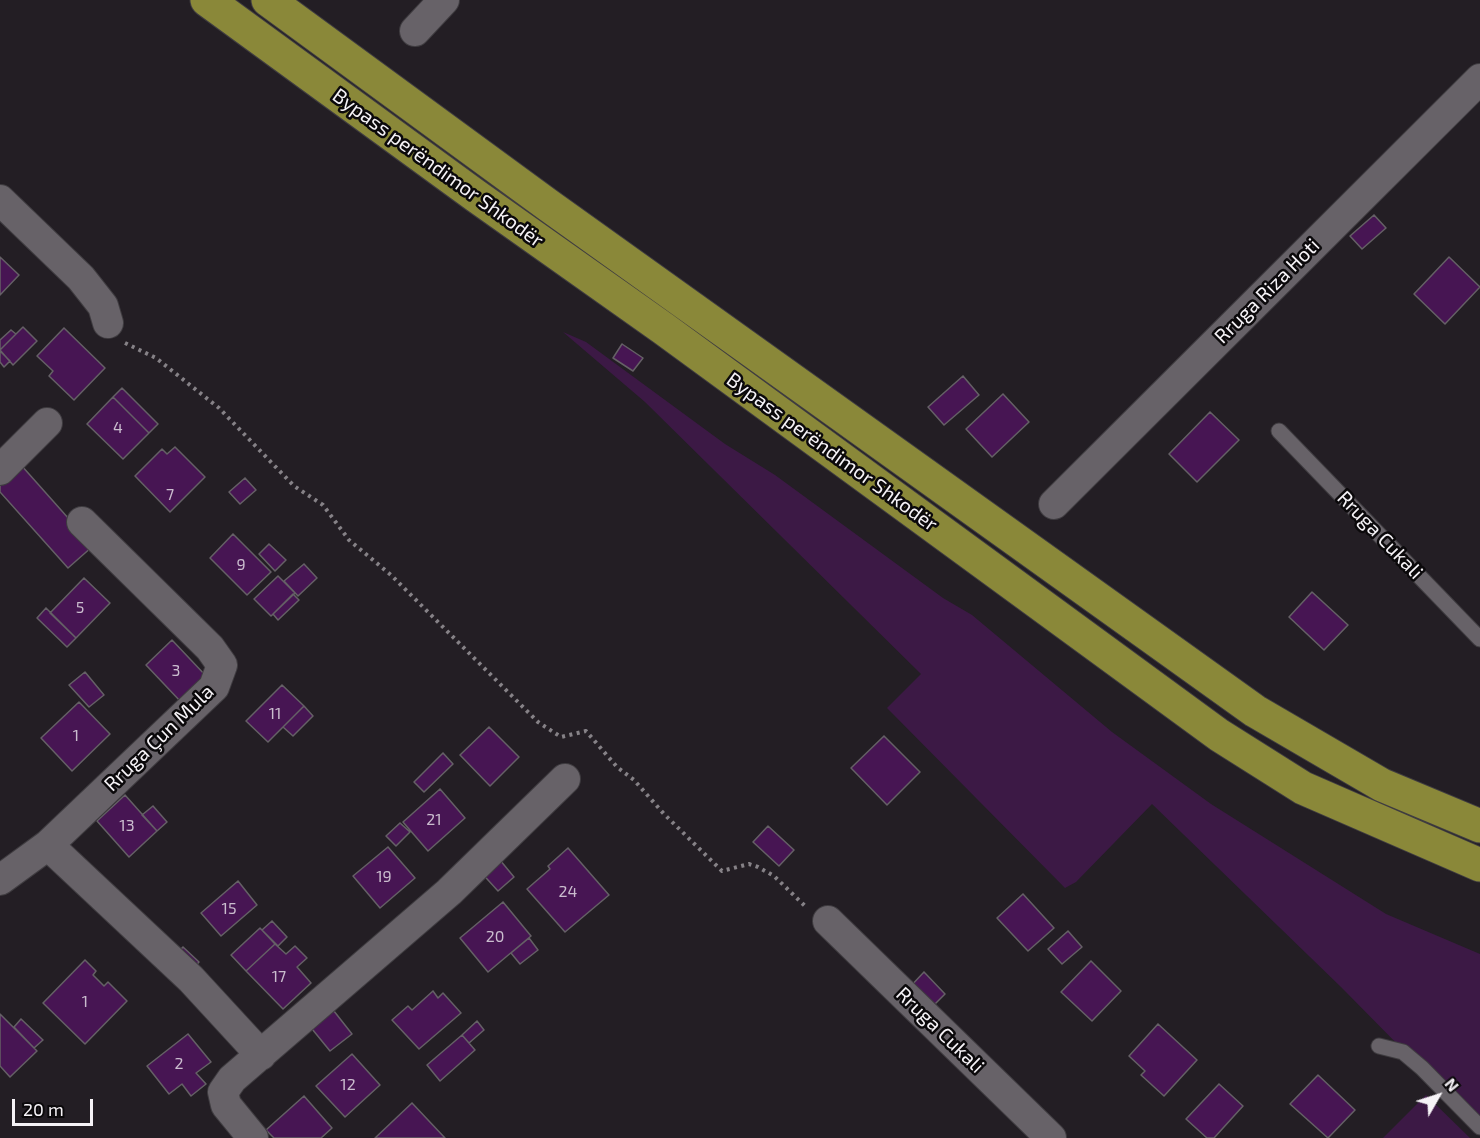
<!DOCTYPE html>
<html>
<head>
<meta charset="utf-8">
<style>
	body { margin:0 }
	#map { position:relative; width:1480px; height:1138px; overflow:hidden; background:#231e24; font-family:"Exo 2",sans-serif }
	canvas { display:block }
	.north { position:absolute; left:1408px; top:1066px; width:60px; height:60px; -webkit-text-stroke:4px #0b090b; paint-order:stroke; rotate:51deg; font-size:16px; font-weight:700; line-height:24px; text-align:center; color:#f6f3f7 }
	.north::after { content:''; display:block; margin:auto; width:21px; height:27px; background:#f6f3f7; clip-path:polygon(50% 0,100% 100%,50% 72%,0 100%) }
	.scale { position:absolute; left:12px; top:1099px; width:81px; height:27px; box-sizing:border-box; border:3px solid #f6f3f7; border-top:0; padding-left:8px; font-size:18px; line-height:21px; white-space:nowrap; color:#f6f3f7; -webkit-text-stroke:4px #0b090b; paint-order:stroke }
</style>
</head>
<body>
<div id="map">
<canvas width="1480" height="1138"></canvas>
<div class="north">N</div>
<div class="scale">20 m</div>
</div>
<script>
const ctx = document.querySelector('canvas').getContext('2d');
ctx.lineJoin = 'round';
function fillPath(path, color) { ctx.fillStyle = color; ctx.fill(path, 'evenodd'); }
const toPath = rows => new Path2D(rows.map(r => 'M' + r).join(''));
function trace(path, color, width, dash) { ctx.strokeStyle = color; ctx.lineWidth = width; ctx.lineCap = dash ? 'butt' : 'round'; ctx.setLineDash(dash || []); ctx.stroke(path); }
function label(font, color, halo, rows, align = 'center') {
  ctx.font = font + ' "Exo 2",sans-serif'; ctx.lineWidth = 5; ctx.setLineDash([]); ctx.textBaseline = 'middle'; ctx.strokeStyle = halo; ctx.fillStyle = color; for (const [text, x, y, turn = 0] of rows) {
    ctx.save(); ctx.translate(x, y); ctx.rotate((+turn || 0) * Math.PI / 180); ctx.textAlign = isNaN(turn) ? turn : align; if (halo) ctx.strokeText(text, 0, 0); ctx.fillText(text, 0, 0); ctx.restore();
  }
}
const green = toPath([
	[563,332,586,342,725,444,775,475,943,598,972,615,1112,732,1211,804,1386,914,1480,954,1480,1128,1341,987,1152,804,1076,882,1065,888,887,708,921,674,645,402],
	[1426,1095,1470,1138,1383,1138]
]);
const building = toPath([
	[1374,215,1386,228,1362,249,1350,236,1374,215],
	[0,257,19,275,0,295,0,257],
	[1449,257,1480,287,1445,324,1414,294,1449,257],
	[23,327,37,341,13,365,0,350,23,327],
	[64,328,105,368,74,400,49,376,53,371,37,356,64,328],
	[11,330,16,334,0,350,0,340,11,330],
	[622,344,643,358,633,371,613,358,622,344],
	[0,351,10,361,4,367,0,362,0,351],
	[963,376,979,395,944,425,928,407,963,376],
	[122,388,158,424,149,433,113,397,122,388],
	[1003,394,1029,422,992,457,966,429,1003,394],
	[113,397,149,433,123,459,87,424,113,397],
	[1210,412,1239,440,1197,482,1169,454,1210,412],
	[175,447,205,477,170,512,135,476,162,449,167,454,175,447],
	[21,465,93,546,68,568,0,492,0,484,21,465],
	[245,478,256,490,240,504,229,492,245,478],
	[233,534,271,572,247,595,210,558,233,534],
	[269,544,286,560,275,571,259,554,269,544],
	[304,564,317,578,298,596,284,581,304,564],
	[278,576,295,593,271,616,254,599,278,576],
	[84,578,110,603,76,638,50,613,84,578],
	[1312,592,1348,625,1324,650,1289,617,1312,592],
	[293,594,299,600,278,620,273,614,293,594],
	[46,608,76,638,67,647,37,618,46,608],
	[172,640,207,677,181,702,146,665,172,640],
	[85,672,104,695,89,707,69,685,85,672],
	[282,685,304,706,268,742,246,721,282,685],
	[79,702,110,734,72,771,41,738,79,702],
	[304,706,313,716,293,736,283,727,304,706],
	[489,727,519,757,490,786,460,755,489,727],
	[884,736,920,772,887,805,851,768,884,736],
	[443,753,453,764,424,792,414,782,443,753],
	[440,789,465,818,428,851,403,822,440,789],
	[125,795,157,831,129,857,97,821,125,795],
	[153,806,167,822,157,831,142,815,153,806],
	[400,823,410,832,396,846,386,836,400,823],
	[768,826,794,850,779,866,753,842,768,826],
	[388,847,415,878,380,908,353,876,388,847],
	[568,848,609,895,565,932,527,889,550,869,548,866,568,848],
	[495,854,514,877,498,891,478,869,495,854],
	[238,881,257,905,221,936,201,913,238,881],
	[1023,894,1054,928,1028,951,997,918,1023,894],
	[503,902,531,936,488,972,460,938,503,902],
	[272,921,287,937,278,946,262,930,272,921],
	[260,928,275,944,246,971,231,955,260,928],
	[1068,931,1082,947,1062,964,1048,949,1068,931],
	[529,938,538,950,520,964,511,953,529,938],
	[275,944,286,954,295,946,307,958,297,967,311,983,283,1009,246,971,275,944],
	[183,947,199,962,188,974,172,958,183,947],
	[85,960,96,971,93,975,104,986,108,982,127,1001,85,1044,43,1003,85,960],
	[1091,961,1121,991,1092,1021,1061,992,1091,961],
	[924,972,945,994,929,1010,908,989,924,972],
	[433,991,438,998,443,993,461,1013,419,1049,392,1020,408,1006,412,1010,433,991],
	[330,1006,352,1034,330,1051,308,1024,330,1006],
	[0,1014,37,1051,10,1077,0,1066,0,1014],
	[21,1019,43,1040,34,1048,14,1027,21,1019],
	[477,1021,484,1030,469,1043,462,1035,477,1021],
	[1158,1024,1197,1060,1164,1096,1141,1075,1145,1071,1129,1056,1158,1024],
	[188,1034,211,1062,196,1073,206,1084,191,1096,182,1084,169,1094,147,1066,188,1034],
	[462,1035,475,1050,440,1081,427,1065,462,1035],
	[352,1054,380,1085,345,1117,316,1086,352,1054],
	[1318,1075,1355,1110,1328,1138,1290,1104,1318,1075],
	[1219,1084,1243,1106,1214,1138,1207,1138,1186,1119,1219,1084],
	[304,1096,332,1128,321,1138,274,1138,266,1130,304,1096],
	[412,1103,445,1138,375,1138,412,1103]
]);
const path = toPath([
	[125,343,156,358,219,408,294,486,323,505,349,540,391,575,538,722,561,737,586,731,617,767,634,780,664,814,722,871,749,864,758,867,774,876,805,906]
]);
const service = toPath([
	[1279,431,1480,639],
	[1379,1046,1403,1052,1422,1068,1480,1127]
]);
const minor = toPath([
	[415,31,444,0],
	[0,200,81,278,103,306,108,323],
	[0,470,47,423],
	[1054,504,1480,79],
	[48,845,191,979,261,1055],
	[0,880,48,845,214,687,222,665,210,648,82,522],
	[828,921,1051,1138],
	[253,1138,226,1105,223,1092,232,1079,449,892,565,779]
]);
const trunk = toPath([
	[207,0,476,196,664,329,1219,735,1303,788,1480,865],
	[268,0,548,205,1255,711,1382,785,1480,826]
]);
const numberNames = [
	["4",118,428],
	["7",170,495],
	["9",241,565],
	["5",80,608],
	["3",176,671],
	["11",275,714],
	["1",76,736],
	["21",434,820],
	["13",127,826],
	["19",384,877],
	["24",568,892],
	["15",229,909],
	["20",495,937],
	["17",279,977],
	["1",85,1002],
	["2",179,1064],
	["12",348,1085]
];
const streetNames = [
	["Bypass perëndimor Shkodër",438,168,36],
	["Rruga Riza Hoti",1267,291,-45],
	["Bypass perëndimor Shkodër",832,452,36],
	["Rruga Cukali",1380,535,46],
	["Rruga Çun Mula",159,738,-44],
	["Rruga Cukali",940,1030,44]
];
fillPath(green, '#3c1945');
fillPath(building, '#471553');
trace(building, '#656066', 1.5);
trace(service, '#3f3c40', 17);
trace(minor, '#3f3c40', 32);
trace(trunk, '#3f3c40', 35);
trace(path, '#868287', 4, [3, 4.5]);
trace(service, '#676268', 15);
trace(minor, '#676268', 30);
trace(trunk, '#8a8839', 33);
label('16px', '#cabcce', null, numberNames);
label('20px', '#f6f3f7', '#0b090b', streetNames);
</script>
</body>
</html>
